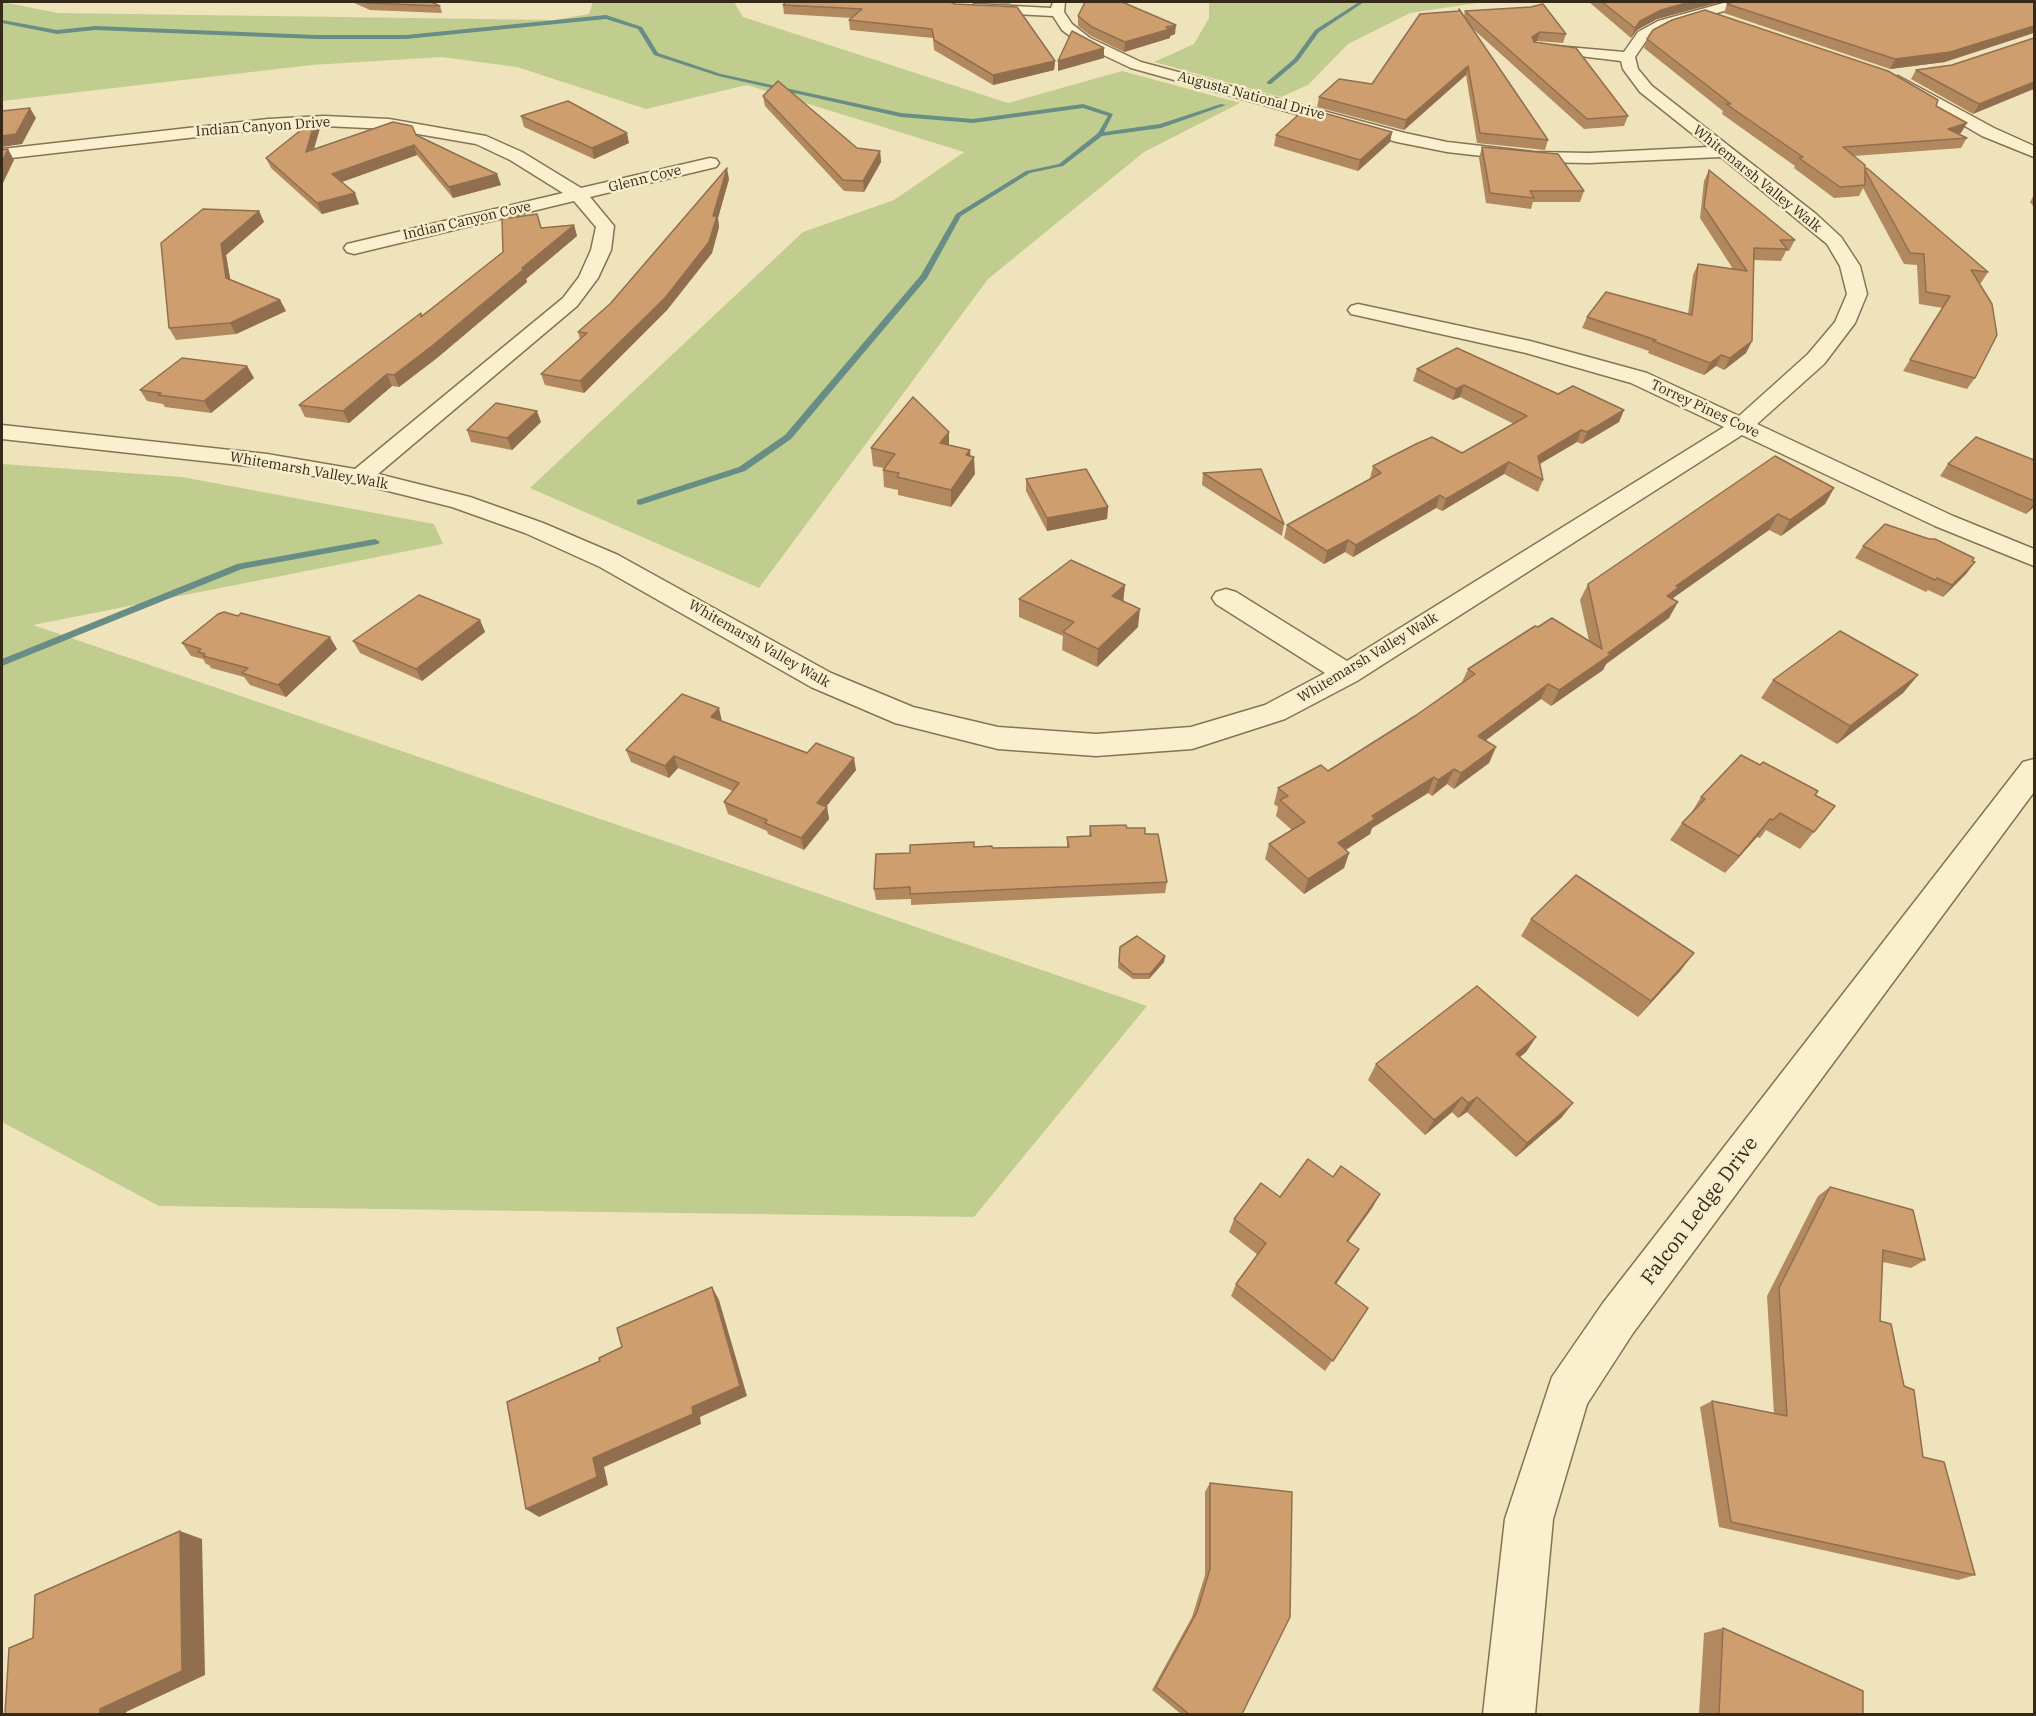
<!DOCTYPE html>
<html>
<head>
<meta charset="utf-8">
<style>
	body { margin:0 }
	#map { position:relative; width:2036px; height:1716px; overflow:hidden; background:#efe3bb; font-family:"IBM Plex Serif",serif }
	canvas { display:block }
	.frame { position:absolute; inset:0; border:3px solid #35291a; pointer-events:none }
</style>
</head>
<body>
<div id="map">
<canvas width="2036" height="1716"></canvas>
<div class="frame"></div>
</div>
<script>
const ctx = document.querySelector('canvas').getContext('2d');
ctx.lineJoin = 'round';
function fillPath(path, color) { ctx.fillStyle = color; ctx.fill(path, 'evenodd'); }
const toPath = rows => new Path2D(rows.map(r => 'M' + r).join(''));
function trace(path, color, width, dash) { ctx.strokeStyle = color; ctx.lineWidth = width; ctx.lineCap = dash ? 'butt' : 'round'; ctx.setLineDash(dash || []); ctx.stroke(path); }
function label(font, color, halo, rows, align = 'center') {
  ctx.font = font + ' "IBM Plex Serif",serif'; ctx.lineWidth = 5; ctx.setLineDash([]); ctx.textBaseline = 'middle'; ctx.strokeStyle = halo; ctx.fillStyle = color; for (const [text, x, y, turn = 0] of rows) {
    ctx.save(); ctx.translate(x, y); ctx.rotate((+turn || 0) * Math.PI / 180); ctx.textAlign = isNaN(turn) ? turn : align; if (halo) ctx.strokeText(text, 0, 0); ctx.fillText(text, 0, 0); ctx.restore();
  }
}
const green = toPath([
	[2,2,58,13,554,20,589,14,593,2,734,2,743,17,1008,103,1122,71,1240,103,1144,152,988,279,759,588,530,488,803,232,894,200,964,152,747,85,646,109,517,67,441,57,312,65,2,101],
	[1209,2,1483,2,1410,13,1348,44,1308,85,1281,97,1154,62,1194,44,1209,18],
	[2,464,182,477,434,524,443,544,33,625,1147,1006,974,1217,159,1206,2,1122]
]);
const stream = toPath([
	[1359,2,1364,2,1319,32,1298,61,1271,84,1267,84,1267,82,1294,59,1315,30,1359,2],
	[606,15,642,27,658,53,721,74,901,113,973,119,1083,104,1113,114,1104,132,1160,124,1221,104,1226,105,1161,128,1102,136,1063,166,1030,173,961,216,927,278,791,439,745,471,640,505,637,504,637,500,739,467,785,435,921,275,956,214,1026,171,1059,164,1098,133,1108,116,1083,108,973,123,901,117,718,76,654,55,638,29,606,19,406,39,316,39,95,30,57,34,2,23,2,20,57,30,95,26,316,35,406,35,606,15],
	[375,539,380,542,378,544,242,569,2,666,2,659,237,564,375,539]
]);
const minor = toPath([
	[1053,2,1065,2,1064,12,1072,24,1090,38,1141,62,1405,133,1447,142,1534,152,1589,153,1709,147,1640,92,1623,69,1621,61,1538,51,1531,47,1533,44,1624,52,1638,32,1658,21,1727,2,1746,2,1745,5,1668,27,1648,38,1635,57,1638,69,1652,86,1816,214,1841,237,1860,266,1867,294,1855,323,1824,364,1757,424,1953,516,2034,549,2034,566,1935,526,1742,435,1357,681,1285,719,1192,749,1096,756,998,749,895,723,811,687,600,567,525,533,452,507,360,484,267,468,2,439,2,425,267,454,355,469,563,298,579,277,591,250,596,227,574,201,354,254,347,252,344,248,347,244,563,193,510,160,476,144,389,129,324,126,268,129,2,159,2,149,268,119,324,116,389,119,486,136,522,152,581,188,710,158,716,159,719,163,716,167,590,197,614,226,611,250,598,278,577,306,378,474,470,497,543,523,618,555,831,673,913,707,998,727,1096,734,1191,727,1265,705,1325,673,1216,604,1212,598,1216,592,1226,589,1236,592,1347,661,1724,427,1631,383,1526,353,1351,314,1348,310,1351,306,1358,304,1530,341,1647,373,1739,416,1808,354,1835,322,1847,294,1840,266,1827,244,1721,157,1589,163,1534,162,1447,152,1397,142,1131,68,1080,44,1062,30,1053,16,975,12,968,8,975,4,1051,8,1053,2],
	[1898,76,1994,128,2034,146,2034,157,1982,136,1893,84,1890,81,1893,78,1898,76],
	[2034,759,2034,792,1633,1333,1587,1404,1553,1519,1535,1714,1483,1714,1505,1519,1552,1377,1603,1303,2023,762,2034,759]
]);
const wall = toPath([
	[352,2,431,2,440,6,442,13,370,10],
	[954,2,952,3,1055,61,1054,70,993,85,934,50,933,38,850,30,849,20,852,18,784,14,783,5],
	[970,2,1011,2,1010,4],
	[1589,2,1720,2,1657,19,1637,30,1631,38],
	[1727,4,1945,62,1890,69,1724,13],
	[1459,9,1464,16,1465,11,1566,34,1563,43,1537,41,1535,42,1628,116,1624,126,1584,129,1472,28,1548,140,1545,150,1477,143,1466,75,1404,130,1317,107,1319,97,1372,84,1459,11],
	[1078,16,1175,34,1170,36,1170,38,1124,52,1091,36,1078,26],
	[2034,38,1973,114,1911,79,1916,70,1952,65],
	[1647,39,1936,106,1961,133,1959,134,1967,138,1961,148,1854,156,1865,170,1988,272,1981,283,1979,283,1975,378,1967,389,1903,371,1943,308,1919,304,1917,265,1904,264,1863,188,1859,196,1834,198,1794,168,1795,166,1722,114,1723,111,1644,48],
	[763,96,857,148,880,151,881,162,864,192,844,191,765,106],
	[521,116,629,143,594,159,524,127],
	[320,128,314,149,416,135,497,174,501,185,453,198,417,155,342,182,359,204,322,214,271,168,266,158],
	[1392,132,1390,142,1358,171,1274,146,1276,135],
	[1482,147,1584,191,1580,202,1533,202,1531,209,1486,203,1479,158],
	[1709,170,1795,240,1789,251,1786,251,1781,261,1754,260,1752,341,1746,353,1724,370,1716,366,1704,375,1648,353,1649,351,1582,328,1587,317,1688,314,1693,275,1698,264,1733,269,1700,218,1704,181],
	[729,179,718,218,719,227,712,253,667,310,584,393,545,385,541,374,580,339,578,332,610,304],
	[2034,195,2034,207,2030,202],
	[259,211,264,222,226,255,230,279,280,300,286,311,236,334,176,340,169,328],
	[574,225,577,236,526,279,527,282,437,358,399,387,392,386,349,423,305,417,299,405,541,228],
	[247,366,254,378,211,413,165,407,163,404,147,401,140,390],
	[1417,369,1558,394,1624,410,1619,422,1582,444,1577,442,1539,464,1543,480,1538,492,1504,474,1442,511,1436,508,1353,557,1345,552,1324,564,1284,538,1287,525,1371,479,1370,478,1373,466,1462,453,1514,424,1460,397,1453,400,1413,381],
	[541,422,512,450,471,442,467,430],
	[949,432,949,445,970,456,975,474,951,507,898,495,898,490,884,487,883,470,884,468,873,466,871,448],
	[2034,460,2034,507,2026,514,1940,476,1948,464],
	[1203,473,1284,524,1282,536,1202,485],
	[1026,479,1108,507,1107,519,1047,531,1026,491],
	[1834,488,1825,504,1781,536,1769,530,1673,598,1669,618,1606,664,1603,670,1551,706,1541,699,1485,741,1496,747,1489,763,1454,789,1447,784,1432,796,1428,793,1372,828,1370,834,1346,850,1349,853,1344,868,1304,894,1265,859,1269,844,1292,830,1276,816,1278,807,1274,804,1278,788,1328,771,1415,716,1462,682,1468,669,1538,627,1589,641,1580,600,1588,584],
	[1863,546,1972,561,1975,562,1966,574,1943,597,1928,590,1926,592,1855,558],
	[1125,585,1123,601,1138,627,1097,667,1062,650,1063,636,1019,617,1019,599],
	[480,620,485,632,422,681,360,653,353,641],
	[182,643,337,649,286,697,250,685,244,677,211,668,209,665,206,664,203,659,191,656],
	[1918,675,1903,693,1837,744,1761,698,1773,680],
	[722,721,856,770,826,807,827,807,829,819,804,850,768,834,767,831,728,814,724,802,733,791,678,768,669,778,631,762,626,750],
	[1815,795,1835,806,1800,849,1766,830,1760,838,1757,837,1725,873,1670,840,1682,823,1690,815,1701,797],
	[1090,826,1127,828,1145,834,1167,882,1165,893,911,905,911,899,876,900,874,889,910,853,974,847,992,848,1067,847,1067,837,1089,836],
	[1531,919,1681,970,1638,1017,1521,936],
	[1120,947,1165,956,1164,962,1149,979,1133,979,1118,968],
	[1536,1037,1526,1052,1520,1057,1573,1103,1561,1118,1516,1157,1467,1112,1458,1118,1452,1112,1425,1135,1368,1080,1376,1064],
	[1333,1177,1380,1194,1372,1208,1348,1242,1359,1249,1336,1284,1368,1308,1325,1371,1231,1296,1236,1284,1258,1255,1229,1232,1234,1219],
	[1830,1187,1925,1260,1911,1268,1883,1262,1880,1321,1904,1386,1923,1457,1975,1575,1958,1580,1719,1527,1700,1407,1712,1401,1774,1414,1767,1296,1818,1196],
	[1210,1483,1242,1714,1181,1714,1152,1690,1192,1617,1205,1575,1205,1492],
	[1723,1628,1863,1714,1699,1714,1704,1633]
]);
const shadedWall = toPath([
	[1690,2,1720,2,1657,19,1637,30,1631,38,1635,28,1640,21,1661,10],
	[1176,25,1175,34,1170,36,1170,38,1124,52,1125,42],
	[2034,26,2034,33,1945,62,1890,69,1895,59],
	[1540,32,1537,41,1529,46,1532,37],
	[1104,48,1104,58,1058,71,1058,61],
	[1055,61,1054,70,993,85,993,75],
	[1468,66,1466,75,1404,130,1406,120],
	[2034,82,2034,89,1973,114,1979,104],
	[30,108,36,118,22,144,2,147,2,136],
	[316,118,320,128,310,162,306,152],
	[1967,123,1961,133,1942,139,1948,129],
	[1392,132,1390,142,1358,171,1360,160],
	[627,133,629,143,594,159,592,148],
	[414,145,417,155,336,184,332,174],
	[8,149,14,160,2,185,2,162],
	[880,151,881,162,864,192,863,181],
	[727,168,729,179,718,218,719,227,712,253,667,310,584,393,580,381,713,216],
	[497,174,501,185,453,198,449,187],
	[355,193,359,204,322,214,317,203],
	[259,211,264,222,226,255,232,289,226,278,221,244],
	[574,225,577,236,526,279,527,282,437,358,399,387,394,375],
	[280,300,286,311,236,334,230,323],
	[1752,341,1746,353,1724,370,1730,358],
	[1721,355,1716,366,1704,375,1710,363],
	[247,366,254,378,211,413,204,401],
	[387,374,392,386,349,423,343,411],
	[1464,385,1460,397,1453,400,1456,389],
	[1624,410,1619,422,1582,444,1587,432],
	[537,411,541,422,512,450,507,438],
	[1581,430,1577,442,1533,468,1538,456],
	[949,432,949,449,940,443],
	[970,450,971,462,974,457,975,474,951,507,951,490,966,455],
	[1509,462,1504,474,1442,511,1446,499],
	[1834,488,1825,504,1781,536,1790,520],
	[1440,495,1436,508,1353,557,1356,545],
	[2034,503,2034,507,2026,514],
	[1108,507,1107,519,1047,531,1047,518],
	[1778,514,1769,530,1673,598,1670,603,1667,596,1676,586],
	[1348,540,1345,552,1324,564,1327,551],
	[1975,562,1966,574,1943,597,1952,585],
	[1125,585,1123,603,1112,596],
	[1678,602,1669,618,1606,664,1603,670,1551,706,1559,690,1608,653],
	[1140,609,1138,627,1097,667,1098,649],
	[480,620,485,632,422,681,416,669],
	[330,637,337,649,286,697,278,685],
	[1918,675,1903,693,1837,744,1850,726],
	[1548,684,1541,699,1471,751,1478,736],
	[719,708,722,721,714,729,711,717],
	[1496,747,1489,763,1454,789,1461,773],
	[674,756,678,768,669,778,665,766],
	[854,758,856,770,819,815,817,803],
	[1454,769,1447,784,1432,796,1438,780],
	[1434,777,1428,793,1372,828,1370,834,1332,858,1338,843,1372,816],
	[827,807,829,819,804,850,801,838],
	[1770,819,1757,837,1725,873,1739,856],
	[1349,853,1344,868,1304,894,1308,879],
	[1694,953,1681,970,1638,1017,1651,1001],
	[1165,956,1164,962,1149,979,1150,974],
	[1536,1037,1526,1052,1505,1069,1516,1054],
	[1462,1097,1452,1112,1425,1135,1434,1120],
	[1477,1097,1467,1112,1458,1118,1468,1103],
	[1573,1103,1561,1118,1516,1157,1527,1143],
	[1380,1194,1372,1208,1339,1254,1347,1241],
	[1359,1249,1351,1262,1328,1296,1335,1283],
	[712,1287,719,1300,747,1396,700,1417,701,1424,604,1467,608,1485,539,1517,526,1509,593,1458],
	[180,1531,202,1539,205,1675,126,1712,126,1714,100,1714,100,1709]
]);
const building = toPath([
	[365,2,431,2,440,6,368,3,365,2],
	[786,2,950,2,955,4,1017,7,1055,61,993,75,934,40,932,29,849,20,862,9,783,5,786,2],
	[1085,2,1122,2,1176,25,1166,27,1170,29,1125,42,1092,27,1078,16,1085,2],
	[1602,2,1690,2,1661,10,1640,21,1635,28,1602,2],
	[1733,2,2034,2,2034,26,1950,52,1895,59,1727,4,1733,2],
	[1543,4,1566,34,1540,32,1532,37,1534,42,1576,48,1628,116,1587,119,1465,11,1531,7,1543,4],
	[1459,9,1548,140,1480,133,1468,66,1406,120,1319,97,1339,79,1372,84,1420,14,1459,11,1459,9],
	[1705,10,1888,71,1938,100,1936,106,1967,123,1948,129,1967,138,1843,147,1865,165,1865,185,1840,187,1799,158,1803,157,1726,104,1731,104,1647,39,1653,30,1672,20,1705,10],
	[1072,31,1104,48,1058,61,1072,31],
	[2034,38,2034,82,1979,104,1916,70,1952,65,2034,38],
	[778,81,857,148,880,151,863,181,843,180,763,96,778,81],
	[568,101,627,133,592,148,521,116,568,101],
	[30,108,16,134,2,136,2,111,30,108],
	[1306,108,1392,132,1360,160,1276,135,1306,108],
	[316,118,306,152,393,122,412,126,416,135,497,174,449,187,414,145,332,174,355,193,317,203,266,158,316,118],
	[1482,147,1558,154,1584,191,1530,191,1534,198,1490,193,1482,147],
	[8,149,2,162,2,150,8,149],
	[727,168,713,216,717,216,709,242,665,298,580,381,541,374,587,333,578,332,610,304,727,168],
	[1867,168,1988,272,1971,270,1992,304,1997,335,1975,378,1910,360,1950,296,1926,292,1924,254,1910,253,1865,170,1867,168],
	[1709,170,1795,240,1780,240,1787,249,1754,248,1752,341,1730,358,1721,355,1710,363,1653,341,1656,340,1587,317,1606,292,1692,315,1698,264,1747,271,1704,207,1709,170],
	[203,209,259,211,221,244,226,278,280,300,230,323,169,328,161,243,203,209],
	[537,214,541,228,574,225,522,268,523,270,432,346,394,375,387,374,343,411,299,405,421,313,421,317,503,252,502,219,537,214],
	[1457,348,1558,394,1573,386,1624,410,1587,432,1581,430,1538,456,1543,480,1509,462,1446,499,1440,495,1356,545,1348,540,1327,551,1287,525,1381,473,1373,466,1416,444,1432,437,1462,453,1527,416,1464,385,1456,389,1417,369,1457,348],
	[182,358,247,366,204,401,158,395,161,393,140,390,182,358],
	[913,397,949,432,940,443,970,450,966,455,974,457,951,490,897,477,899,473,883,470,895,454,871,448,913,397],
	[496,403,537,411,507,438,467,430,496,403],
	[1976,437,2034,460,2034,501,1948,464,1976,437],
	[1775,456,1834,488,1790,520,1778,514,1676,586,1679,587,1667,596,1678,602,1608,653,1611,654,1559,690,1548,684,1478,736,1496,747,1461,773,1454,769,1438,780,1434,777,1372,816,1375,819,1338,843,1349,853,1308,879,1269,844,1305,822,1280,800,1288,796,1278,788,1321,765,1328,771,1415,716,1475,674,1468,669,1535,626,1538,627,1552,618,1602,649,1588,584,1775,456],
	[1086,469,1108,507,1047,518,1026,479,1086,469],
	[1261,469,1284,524,1203,473,1261,469],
	[1885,524,1929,539,1935,539,1974,558,1972,561,1975,562,1952,585,1937,578,1935,580,1863,546,1885,524],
	[1071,560,1125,585,1112,596,1140,609,1098,649,1063,632,1074,622,1019,599,1071,560],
	[419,595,480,620,416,669,353,641,419,595],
	[224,612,238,616,241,613,330,637,278,685,242,673,248,668,203,656,205,654,198,652,201,649,182,643,218,614,224,612],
	[1840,631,1918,675,1850,726,1773,680,1840,631],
	[682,694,719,708,711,717,807,753,816,743,854,758,817,803,827,807,801,838,765,823,767,820,724,802,739,783,674,756,665,766,626,750,682,694],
	[1741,755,1760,765,1763,762,1818,791,1815,795,1835,806,1814,832,1780,813,1773,820,1770,819,1739,856,1682,823,1705,799,1701,797,1741,755],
	[1126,825,1127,828,1145,828,1145,834,1158,834,1167,882,910,894,910,887,874,889,876,854,910,853,910,845,974,842,974,847,992,846,992,848,1069,847,1067,837,1091,836,1090,826,1126,825],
	[1576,875,1694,953,1651,1001,1531,919,1576,875],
	[1137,936,1165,956,1150,974,1133,974,1119,962,1120,947,1137,936],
	[1477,986,1536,1037,1516,1054,1573,1103,1527,1143,1477,1097,1468,1103,1462,1097,1434,1120,1376,1064,1477,986],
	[1308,1159,1333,1177,1341,1166,1380,1194,1347,1241,1359,1249,1335,1283,1368,1308,1333,1361,1236,1284,1266,1243,1234,1219,1261,1183,1280,1197,1308,1159],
	[1830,1187,1913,1210,1925,1260,1883,1250,1880,1321,1891,1324,1904,1386,1914,1390,1923,1457,1944,1462,1975,1575,1731,1522,1712,1401,1787,1416,1779,1288,1830,1187],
	[712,1287,740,1386,692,1407,693,1414,593,1458,597,1477,526,1509,507,1402,600,1361,599,1358,622,1347,617,1328,712,1287],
	[1210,1483,1292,1492,1290,1617,1242,1714,1189,1714,1156,1687,1197,1612,1210,1569,1210,1483],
	[180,1531,182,1671,100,1709,100,1714,5,1714,9,1648,33,1638,35,1595,180,1531],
	[1723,1628,1863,1691,1863,1714,1719,1714,1723,1628]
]);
const farStreetnames = [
	["Augusta National Drive",1251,96,15],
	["Indian Canyon Drive",263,127,-4],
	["Glenn Cove",645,179,-14],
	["Whitemarsh Valley Walk",1757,179,39],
	["Indian Canyon Cove",467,221,-13],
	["Torrey Pines Cove",1705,409,25],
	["Whitemarsh Valley Walk",309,471,10],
	["Whitemarsh Valley Walk",759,644,30],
	["Whitemarsh Valley Walk",1368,658,-31]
];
const nearStreetnames = [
	["Falcon Ledge Drive",1700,1211,-53]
];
fillPath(green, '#c1cd8f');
fillPath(stream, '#678d86');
trace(minor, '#877354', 3);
fillPath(minor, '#faf0ce');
fillPath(wall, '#b2885f');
fillPath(shadedWall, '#916f4e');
fillPath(building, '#cf9e6f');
trace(building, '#916f4e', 1.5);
label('14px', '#35291a', '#f6edcb', farStreetnames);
label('20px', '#35291a', '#f6edcb', nearStreetnames);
</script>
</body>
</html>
